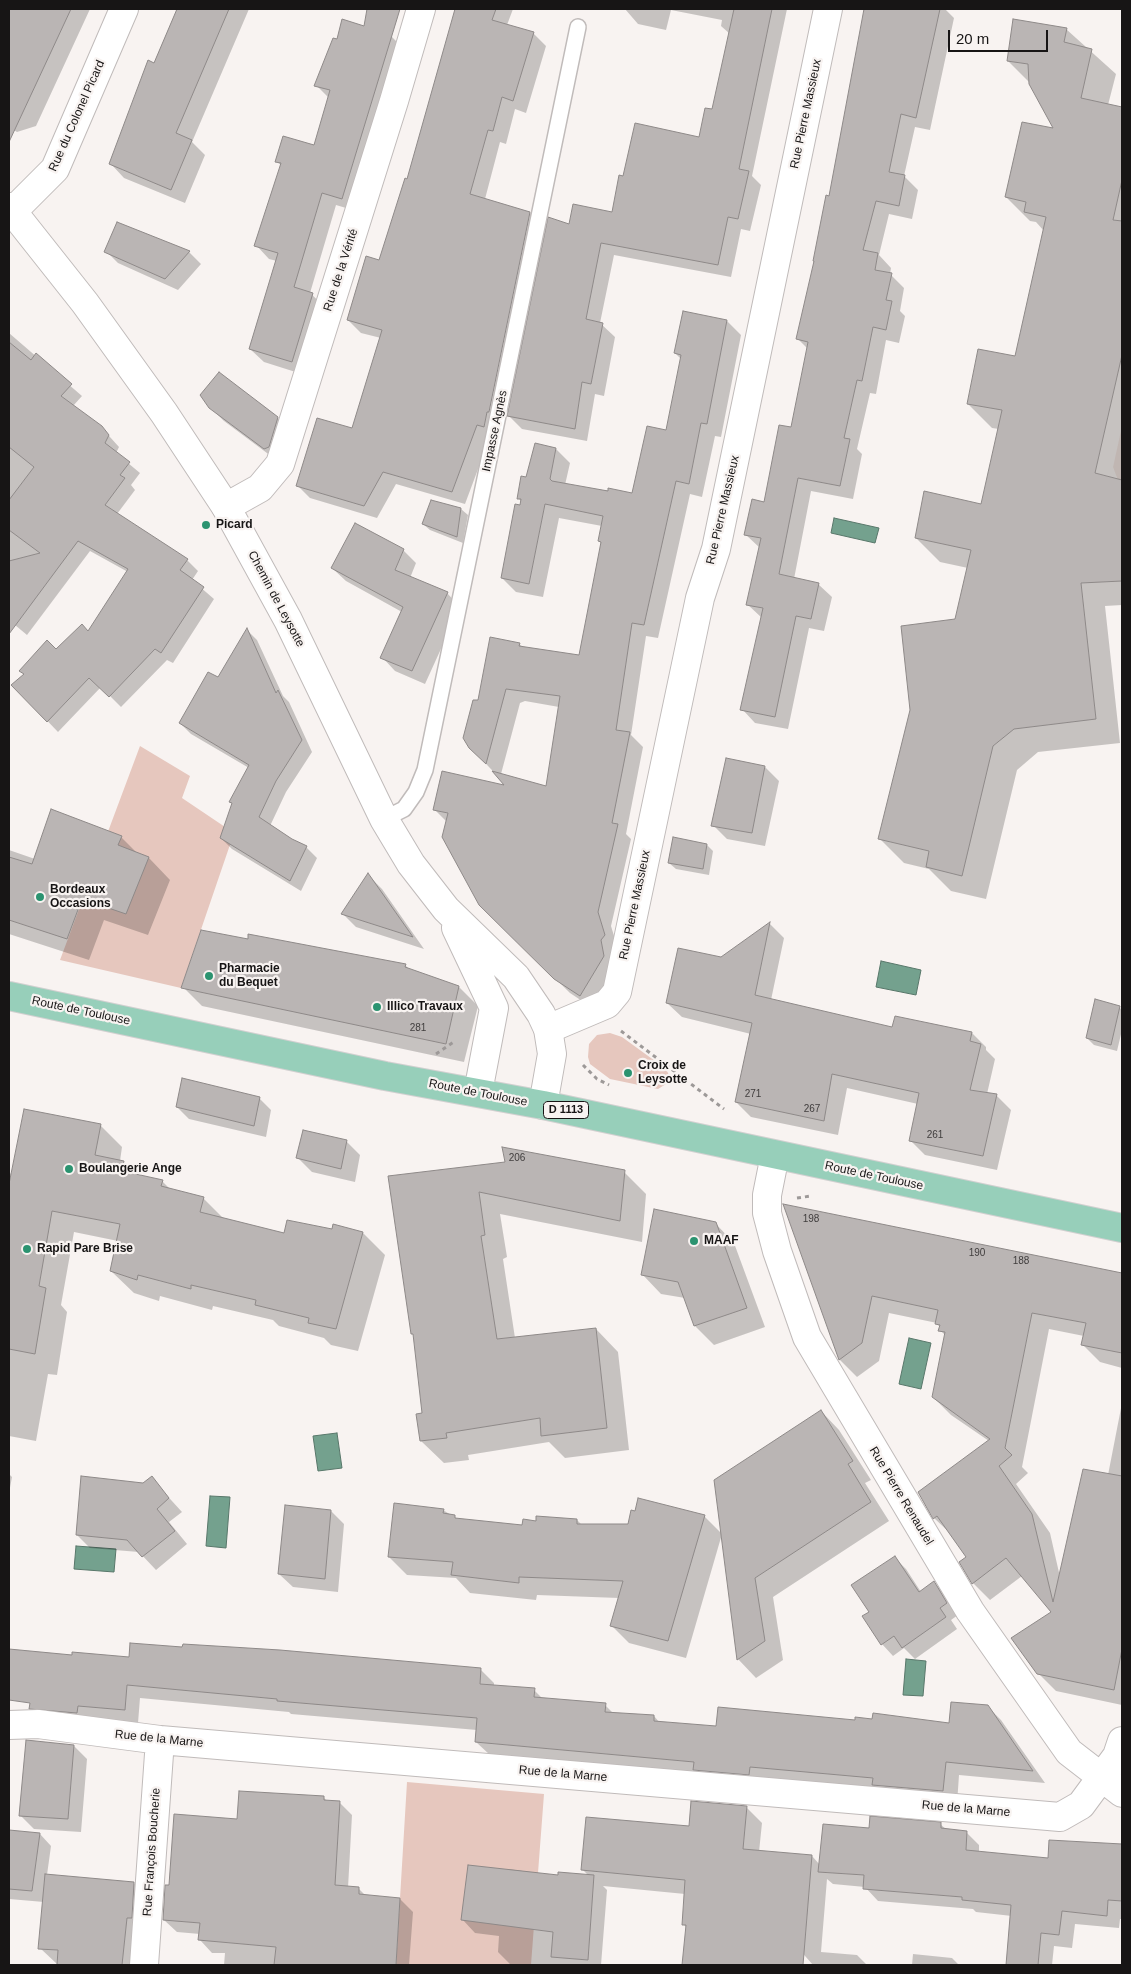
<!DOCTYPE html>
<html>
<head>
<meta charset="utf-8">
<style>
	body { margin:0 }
	#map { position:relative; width:1131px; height:1974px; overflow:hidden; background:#f8f3f1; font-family:Helvetica,sans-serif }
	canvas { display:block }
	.frame { position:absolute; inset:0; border:10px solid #171515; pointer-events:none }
	.scale { position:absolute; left:948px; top:30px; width:100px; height:22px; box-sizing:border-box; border:2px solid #171515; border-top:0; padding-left:6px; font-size:15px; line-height:18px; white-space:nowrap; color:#171515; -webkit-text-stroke:4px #f8f3f1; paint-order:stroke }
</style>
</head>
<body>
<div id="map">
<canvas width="1131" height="1974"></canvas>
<div class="frame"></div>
<div class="scale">20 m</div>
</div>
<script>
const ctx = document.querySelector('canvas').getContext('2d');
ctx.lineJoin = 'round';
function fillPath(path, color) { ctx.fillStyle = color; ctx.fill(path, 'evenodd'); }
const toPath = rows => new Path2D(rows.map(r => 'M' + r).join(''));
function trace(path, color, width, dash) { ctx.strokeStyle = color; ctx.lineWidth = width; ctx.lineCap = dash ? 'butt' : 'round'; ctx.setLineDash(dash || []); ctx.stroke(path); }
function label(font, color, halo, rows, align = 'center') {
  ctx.font = font + ' Helvetica,sans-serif'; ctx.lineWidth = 4.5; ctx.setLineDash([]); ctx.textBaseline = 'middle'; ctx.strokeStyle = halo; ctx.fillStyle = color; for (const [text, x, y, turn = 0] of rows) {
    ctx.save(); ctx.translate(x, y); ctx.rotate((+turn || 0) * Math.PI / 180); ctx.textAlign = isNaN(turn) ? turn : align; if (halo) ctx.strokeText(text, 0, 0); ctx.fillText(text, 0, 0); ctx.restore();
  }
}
const built = toPath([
	[1122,426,1122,491,1113,467]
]);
const green = toPath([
	[140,746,190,776,182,798,234,833,181,988,60,960],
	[610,1033,622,1037,666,1069,669,1075,666,1084,658,1089,610,1079,590,1064,588,1057,589,1044,597,1035],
	[407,1782,544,1794,531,1965,396,1965]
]);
const water = toPath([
	[834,518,879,528,875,543,831,533,834,518],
	[881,961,921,970,916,995,876,987,881,961],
	[909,1338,931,1343,921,1389,899,1384,909,1338],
	[337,1433,342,1468,318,1471,313,1436,337,1433],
	[210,1496,230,1497,226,1548,206,1546,210,1496],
	[76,1546,116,1549,114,1572,74,1569,76,1546],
	[906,1659,926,1661,923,1696,903,1695,906,1659]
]);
const shadow = toPath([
	[9,9,90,9,36,126,17,132,9,127],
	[177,9,249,9,192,142,205,155,185,203,124,178,111,164],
	[456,9,513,9,507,25,533,33,546,46,526,113,515,109,506,144,500,142,485,199,530,213,543,226,490,437,465,504,396,484,377,518,310,498,297,485,353,430,381,338,361,333,348,320,380,261,408,180],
	[625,9,787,9,752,176,761,185,750,231,741,229,731,277,614,255,600,323,615,337,604,396,595,394,587,441,522,429,509,416,570,225,613,214,624,177,700,138,713,110,730,34,721,26,722,20,671,10,666,30,638,24],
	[866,9,945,9,954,18,930,130,915,127,904,176,918,190,912,219,889,214,879,255,891,268,890,274,904,288,900,311,905,316,899,343,886,340,876,394,870,393,857,449,862,454,853,499,811,491,794,579,818,584,832,597,824,631,809,628,788,729,755,723,742,709,762,618,747,604,760,548,745,534,765,503,792,428,808,349,798,339,830,197],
	[1066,29,1116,74,1108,105,1122,108,1122,605,1105,606,1120,743,1038,752,1017,770,986,899,951,891,929,869,904,863,880,839,956,621,968,568,940,562,916,538,982,505,999,429,992,428,968,404,1016,357,1044,231,1036,222,1030,221,1006,197,1055,129,1030,83,1008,61],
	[391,36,404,49,356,211,336,205,310,293,326,308,305,375,264,362,250,349,277,261,269,259,256,245,282,166,277,162,315,147,329,98,316,85],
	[118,223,189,252,201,264,178,290,118,263,106,251],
	[727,321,741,335,721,437,715,436,702,497,690,494,658,638,646,636,631,735,643,747,626,834,631,839,611,926,618,949,617,970,594,1009,570,993,480,904,447,822,434,809,508,787,470,747,479,702,519,644,523,647,580,657,602,544,599,541,602,526,559,518,543,597,516,592,502,578,522,502,518,498,527,478,536,444,556,449,570,463,565,485,633,494,667,431,681,359,675,353],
	[525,701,559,707,547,787,501,774,520,703],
	[9,333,82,396,73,406,101,427,119,447,116,453,140,473,131,485,135,490,117,514,187,560,198,571,192,580,214,599,173,663,167,660,121,707,101,687,58,732,13,685,56,651,88,632,128,572,90,551,27,635,9,620],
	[210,407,278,418,292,432,279,462,224,421],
	[461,509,468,515,463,543,430,530,423,524],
	[403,550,416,563,410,578,447,593,460,607,425,684,395,671,382,657,402,612,346,581,332,568],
	[247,630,257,640,283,696,289,702,312,752,286,792,270,826,291,841,306,847,317,858,301,891,232,849,221,838,249,768,191,734,180,723,218,679],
	[765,767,779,781,765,846,727,839,713,825],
	[121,837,138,854,149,858,170,880,148,935,104,920,89,960,9,934,9,850,35,859],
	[707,845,713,851,709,875,676,869,669,863],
	[368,875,382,889,424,949,356,927,343,914],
	[770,924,784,938,771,1000,893,1028,972,1033,986,1047,986,1050,995,1059,987,1094,996,1095,1011,1110,997,1170,925,1155,910,1140,918,1104,847,1088,838,1135,751,1117,736,1102,751,1034,682,1017,667,1003,721,959],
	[249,935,406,966,410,970,459,987,478,1006,464,1062,202,1006,183,987,249,940],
	[1119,1007,1122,1010,1122,1030,1117,1051,1094,1045,1087,1038],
	[259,1098,271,1110,266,1137,189,1119,177,1107],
	[100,1125,122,1147,120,1161,123,1162,137,1175,162,1181,171,1190,203,1198,225,1220,285,1235,333,1231,363,1233,385,1255,358,1351,331,1345,324,1338,279,1326,273,1320,213,1306,212,1310,160,1296,159,1301,134,1293,111,1271,118,1241,74,1232,61,1305,67,1312,57,1375,48,1374,36,1441,9,1436,9,1173,12,1174],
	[347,1142,360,1155,355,1182,312,1172,298,1158],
	[624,1172,646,1194,642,1242,500,1214,507,1257,503,1259,515,1338,596,1329,618,1352,629,1450,565,1458,549,1442,468,1455,469,1460,444,1463,421,1441,423,1414,414,1336,412,1333,390,1177],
	[785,1206,1122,1275,1122,1368,1100,1362,1083,1345,1084,1336,1049,1329,1022,1467,1028,1473,1016,1484,1050,1533,1060,1577,1108,1475,1122,1403,1122,1705,1056,1691,1038,1673,1053,1612,1022,1576,990,1600,973,1583,968,1557,952,1535,934,1518,989,1441,951,1415,933,1397,946,1336,940,1330,940,1328,937,1323,889,1313,879,1361,857,1377,840,1360],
	[715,1223,734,1243,765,1327,714,1345,695,1326,685,1298,661,1294,642,1274],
	[821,1411,839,1430,871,1480,865,1483,889,1521,773,1597,783,1660,756,1678,738,1659,722,1534,686,1658,629,1643,611,1625,619,1598,537,1595,536,1600,470,1593,456,1578,407,1575,389,1557,443,1510,459,1520,524,1526,537,1522,577,1520,582,1525,629,1525,704,1516,722,1534],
	[9,1474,12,1477,9,1493],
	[151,1478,182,1512,169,1522,187,1544,156,1570,139,1552,90,1548,77,1535],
	[331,1511,344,1524,338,1592,293,1587,279,1574],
	[895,1558,906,1569,921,1592,934,1582,945,1594,958,1615,951,1620,957,1629,915,1659,904,1648,893,1656,882,1644,870,1612],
	[130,1658,480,1669,494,1683,494,1686,534,1690,544,1700,605,1705,614,1714,654,1716,660,1723,717,1727,856,1721,950,1724,987,1706,1001,1720,1045,1783,959,1775,957,1804,490,1755,476,1742,477,1730,291,1714,289,1712,140,1698,138,1723,91,1719,44,1722,31,1708],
	[74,1746,87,1759,81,1832,34,1829,20,1815],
	[324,1798,328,1802,339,1802,352,1815,348,1888,358,1888,366,1896,400,1899,413,1912,409,1965,224,1965,225,1953,212,1953,200,1940,200,1934,177,1932,164,1920,170,1886,238,1820],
	[746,1807,762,1823,759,1852,812,1856,820,1865,870,1829,940,1824,947,1830,966,1832,979,1845,979,1853,1049,1860,1050,1841,1122,1845,1122,1919,1120,1919,1119,1928,1075,1924,1072,1948,1054,1946,1052,1965,1007,1965,1012,1916,976,1912,973,1909,878,1901,865,1887,833,1884,827,1879,821,1952,857,1955,867,1965,813,1965,798,1948,760,1944,758,1965,684,1965,687,1928,683,1924,685,1894,603,1886,607,1890,601,1965,511,1965,498,1952,499,1936,475,1933,462,1919,508,1869,559,1876,589,1876,583,1870],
	[9,1832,40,1834,51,1846,47,1875,134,1883,149,1899,139,1965,58,1965,40,1948,44,1902,9,1899],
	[913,1954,952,1958,959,1965,912,1965]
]);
const building = toPath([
	[9,9,71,9,9,142,9,9],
	[177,9,229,9,176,133,192,140,171,190,109,164,148,60,154,63,177,9],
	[367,9,400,9,342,199,322,193,294,287,313,293,292,362,249,349,278,253,254,246,281,163,275,162,283,136,314,145,330,90,314,86,333,38,337,39,342,19,364,26,367,9],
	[455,9,496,9,492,20,534,32,513,101,502,97,493,131,488,130,470,194,530,212,489,412,487,412,484,427,477,425,452,492,383,472,364,506,296,486,317,418,352,428,382,330,347,320,366,256,379,260,405,178,407,179,455,9],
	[734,9,772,9,739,169,749,171,738,219,728,217,718,265,601,243,586,319,603,323,591,384,582,382,575,429,507,416,548,217,569,224,573,204,612,212,619,175,623,176,635,123,699,137,705,108,712,109,734,9],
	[864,9,940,9,916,118,901,114,889,172,905,175,899,206,876,201,863,250,878,253,875,270,892,273,886,300,892,301,886,330,873,327,862,381,857,380,844,438,850,439,840,486,798,478,779,574,819,583,811,619,796,616,775,717,740,710,763,608,746,605,761,538,744,535,752,499,764,502,779,425,791,427,808,342,796,339,814,261,813,261,826,195,829,196,864,9],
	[1013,19,1067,28,1064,42,1092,49,1081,98,1122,107,1122,180,1113,220,1122,221,1122,355,1095,473,1122,480,1122,581,1081,583,1096,719,1014,729,993,746,962,876,926,867,929,851,878,839,910,710,901,626,955,619,971,550,915,538,924,491,981,504,1002,410,967,404,978,349,1015,356,1046,217,1024,212,1026,202,1005,197,1022,122,1053,128,1029,84,1028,64,1007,61,1013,19],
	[117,222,190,251,165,279,104,252,117,222],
	[683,311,727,320,707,424,701,423,689,484,676,481,644,625,632,623,616,730,630,732,612,823,618,824,598,912,605,935,601,940,604,956,580,996,554,979,479,905,442,837,448,813,433,810,442,771,504,785,492,771,546,786,560,696,506,689,486,764,469,748,463,738,473,700,478,700,490,637,520,643,519,646,579,655,601,542,598,541,603,516,545,504,529,584,501,578,515,504,520,505,521,499,517,499,521,476,526,477,535,443,556,448,550,479,552,481,608,491,608,488,632,493,647,426,666,430,681,355,674,353,683,311],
	[9,342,31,360,36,353,72,384,61,396,102,426,109,435,105,443,130,462,120,475,125,478,105,505,188,559,180,570,204,587,161,653,155,649,109,697,89,678,47,722,11,685,24,674,19,671,47,640,56,649,82,624,88,631,128,569,78,541,9,634,9,561,40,553,9,530,9,500,34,467,9,447,9,342],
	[219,372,278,417,269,447,264,449,209,408,200,395,219,372],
	[431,500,461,508,457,537,422,524,431,500],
	[355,523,404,549,395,570,448,592,412,671,380,658,403,607,331,568,355,523],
	[247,628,276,693,278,690,302,740,276,781,259,817,292,839,307,846,290,881,220,838,232,803,229,802,249,765,179,723,208,672,218,677,247,628],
	[726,758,765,766,752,833,711,826,726,758],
	[51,809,122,836,118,845,149,857,126,914,82,899,67,939,9,920,9,857,32,864,51,809],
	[673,837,707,844,703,869,668,863,673,837],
	[368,873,413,937,341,914,368,873],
	[770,922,755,995,892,1027,895,1016,972,1032,970,1041,981,1044,970,1090,997,1094,983,1156,909,1141,919,1093,832,1074,824,1121,735,1102,752,1023,666,1003,678,948,721,957,770,922],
	[201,930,248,939,248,934,406,964,405,967,459,986,446,1044,181,988,201,930],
	[1095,999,1120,1006,1111,1045,1086,1038,1095,999],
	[182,1078,260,1097,254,1126,176,1107,182,1078],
	[24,1109,101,1124,95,1155,124,1161,122,1171,163,1180,161,1186,204,1197,200,1212,284,1233,287,1220,332,1229,333,1224,363,1232,336,1329,308,1323,309,1318,255,1305,256,1300,191,1285,191,1289,138,1275,137,1280,110,1271,120,1224,52,1211,39,1286,46,1288,35,1354,9,1349,9,1184,24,1109],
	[303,1130,347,1140,341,1169,296,1158,303,1130],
	[502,1147,625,1170,620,1221,479,1192,485,1235,481,1236,497,1339,596,1328,607,1428,541,1436,540,1418,446,1433,447,1438,420,1441,416,1414,422,1413,413,1334,411,1334,388,1176,505,1162,502,1147],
	[783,1204,1122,1273,1122,1353,1081,1345,1086,1323,1032,1313,1005,1448,1012,1455,999,1466,1032,1514,1053,1602,1083,1469,1122,1476,1122,1649,1114,1690,1037,1674,1011,1638,1051,1612,1006,1558,972,1584,959,1562,966,1557,937,1516,933,1519,918,1492,990,1439,932,1397,945,1332,938,1331,940,1325,935,1324,938,1310,872,1296,862,1343,839,1360,783,1204],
	[654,1209,716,1222,747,1308,694,1326,678,1282,641,1275,654,1209],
	[821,1410,853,1461,848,1464,871,1502,755,1578,765,1641,737,1660,714,1480,821,1410],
	[81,1476,143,1483,152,1476,169,1498,157,1509,175,1531,142,1557,127,1540,76,1535,81,1476],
	[638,1498,705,1515,668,1641,610,1626,623,1581,519,1577,519,1583,451,1575,453,1562,388,1557,394,1503,444,1509,443,1513,455,1515,455,1518,522,1525,523,1519,536,1521,536,1516,577,1519,577,1524,628,1524,631,1510,635,1511,638,1498],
	[285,1505,331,1510,325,1579,278,1574,285,1505],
	[895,1556,919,1592,934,1581,947,1603,940,1608,946,1617,902,1648,894,1636,881,1645,862,1616,869,1612,851,1585,895,1556],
	[130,1643,182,1647,183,1644,280,1650,481,1668,480,1684,535,1688,534,1697,606,1703,605,1712,654,1715,654,1721,716,1726,718,1707,855,1720,855,1717,872,1719,873,1713,949,1723,951,1702,988,1705,1033,1771,946,1762,943,1791,872,1785,873,1778,750,1767,749,1775,693,1770,694,1762,475,1742,477,1718,277,1701,277,1699,127,1685,125,1710,78,1706,77,1713,29,1709,30,1703,9,1700,9,1649,72,1655,72,1652,129,1657,130,1643],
	[26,1740,74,1745,68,1819,19,1816,26,1740],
	[239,1791,324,1796,324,1800,340,1801,335,1885,359,1887,359,1894,400,1898,396,1965,274,1965,276,1947,198,1940,200,1923,163,1920,165,1885,169,1885,174,1814,237,1819,239,1791],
	[691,1801,747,1806,743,1849,812,1855,803,1965,682,1965,686,1925,682,1925,685,1880,581,1870,586,1817,689,1826,691,1801],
	[870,1816,941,1822,941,1828,967,1831,966,1850,1048,1858,1049,1840,1122,1844,1122,1901,1108,1900,1107,1916,1062,1911,1059,1935,1041,1933,1038,1965,1006,1965,1011,1905,962,1900,962,1897,863,1889,864,1875,818,1872,823,1824,869,1828,870,1816],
	[9,1830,40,1833,32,1891,9,1889,9,1830],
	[468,1865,558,1875,558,1872,594,1875,588,1960,551,1957,553,1932,461,1920,468,1865],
	[45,1874,134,1882,132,1918,127,1918,122,1965,57,1965,58,1950,38,1949,45,1874]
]);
const path = toPath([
	[621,1031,724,1109],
	[436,1054,455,1041],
	[583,1065,597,1079,609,1085],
	[797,1198,811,1196]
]);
const service = toPath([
	[384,819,404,809,416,792,425,770,578,27]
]);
const minor = toPath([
	[13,211,55,169,124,9],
	[226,507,260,488,280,464,394,101,421,9],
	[548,1029,607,1004,617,992,700,598,716,549,828,9],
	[775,1155,767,1195,767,1213,777,1251,807,1337,970,1611,1069,1752,1122,1793],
	[9,1725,38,1724,160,1740,1060,1817,1081,1805,1117,1756,1122,1741],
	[144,1965,160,1740]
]);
const tertiary = toPath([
	[9,207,85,303,164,413,226,507,288,620,384,819,411,864,446,909,516,977,541,1014,548,1029,552,1054,543,1105],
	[456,928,494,1008,478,1092]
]);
const primary = toPath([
	[9,996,385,1076,543,1105,1122,1228]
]);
const markers = [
	[206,525,5,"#2b9370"],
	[40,897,5,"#2b9370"],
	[209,976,5,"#2b9370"],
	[377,1007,5,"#2b9370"],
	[628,1073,5,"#2b9370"],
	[69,1169,5,"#2b9370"],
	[694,1241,5,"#2b9370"],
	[27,1249,5,"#2b9370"]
];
const numberNames = [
	["281",418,1028],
	["271",753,1094],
	["267",812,1109],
	["261",935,1135],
	["206",517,1158],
	["198",811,1219],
	["190",977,1253],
	["188",1021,1261]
];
const shields = [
	[566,1110,45]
];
const shieldNames = [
	["D 1113",566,1110]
];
const streetNames = [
	["Rue Pierre Massieux",806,114,-78],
	["Rue du Colonel Picard",77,116,-66],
	["Rue de la Vérité",341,270,-72],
	["Impasse Agnès",495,431,-78],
	["Rue Pierre Massieux",723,510,-77],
	["Chemin de Leysotte",276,599,62],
	["Rue Pierre Massieux",635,905,-78],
	["Route de Toulouse",81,1011,12],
	["Route de Toulouse",478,1093,11],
	["Route de Toulouse",874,1176,12],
	["Rue Pierre Renaudel",901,1496,59],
	["Rue de la Marne",159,1739,6],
	["Rue de la Marne",563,1774,5],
	["Rue de la Marne",966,1809,5],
	["Rue François Boucherie",152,1852,-86]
];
const poiNames = [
	["Picard",216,525],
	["Bordeaux",50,890],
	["Occasions",50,904],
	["Pharmacie",219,969],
	["du Bequet",219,983],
	["Illico Travaux",387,1007],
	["Croix de",638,1066],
	["Leysotte",638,1080],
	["Boulangerie Ange",79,1169],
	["MAAF",704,1241],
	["Rapid Pare Brise",37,1249]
];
fillPath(built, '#f1e4df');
fillPath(green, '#e6c7be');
fillPath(water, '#74a18e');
trace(water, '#58776a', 1);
fillPath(shadow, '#0003');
fillPath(building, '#bab5b4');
trace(building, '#8e8988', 1);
trace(service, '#c0bbba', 18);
trace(minor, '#c0bbba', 30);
trace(tertiary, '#c0bbba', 30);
trace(primary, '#d1d0d0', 30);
trace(path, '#9d9998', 3, [4, 4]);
trace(service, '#fff', 15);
trace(minor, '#fff', 28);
trace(tertiary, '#fff', 28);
trace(primary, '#97cfba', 28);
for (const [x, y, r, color] of markers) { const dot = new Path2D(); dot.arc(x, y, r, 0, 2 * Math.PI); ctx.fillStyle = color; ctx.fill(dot); trace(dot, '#f8f3f1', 2); }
label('10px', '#403d3d', null, numberNames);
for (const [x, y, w] of shields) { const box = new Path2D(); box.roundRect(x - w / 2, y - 8.5, w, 17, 4); ctx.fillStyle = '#f8f3f1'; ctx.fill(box); trace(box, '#171515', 1); }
label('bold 11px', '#171515', null, shieldNames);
label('12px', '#171515', '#f8f3f1', streetNames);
label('bold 12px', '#171515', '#f8f3f1', poiNames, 'left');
</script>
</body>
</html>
